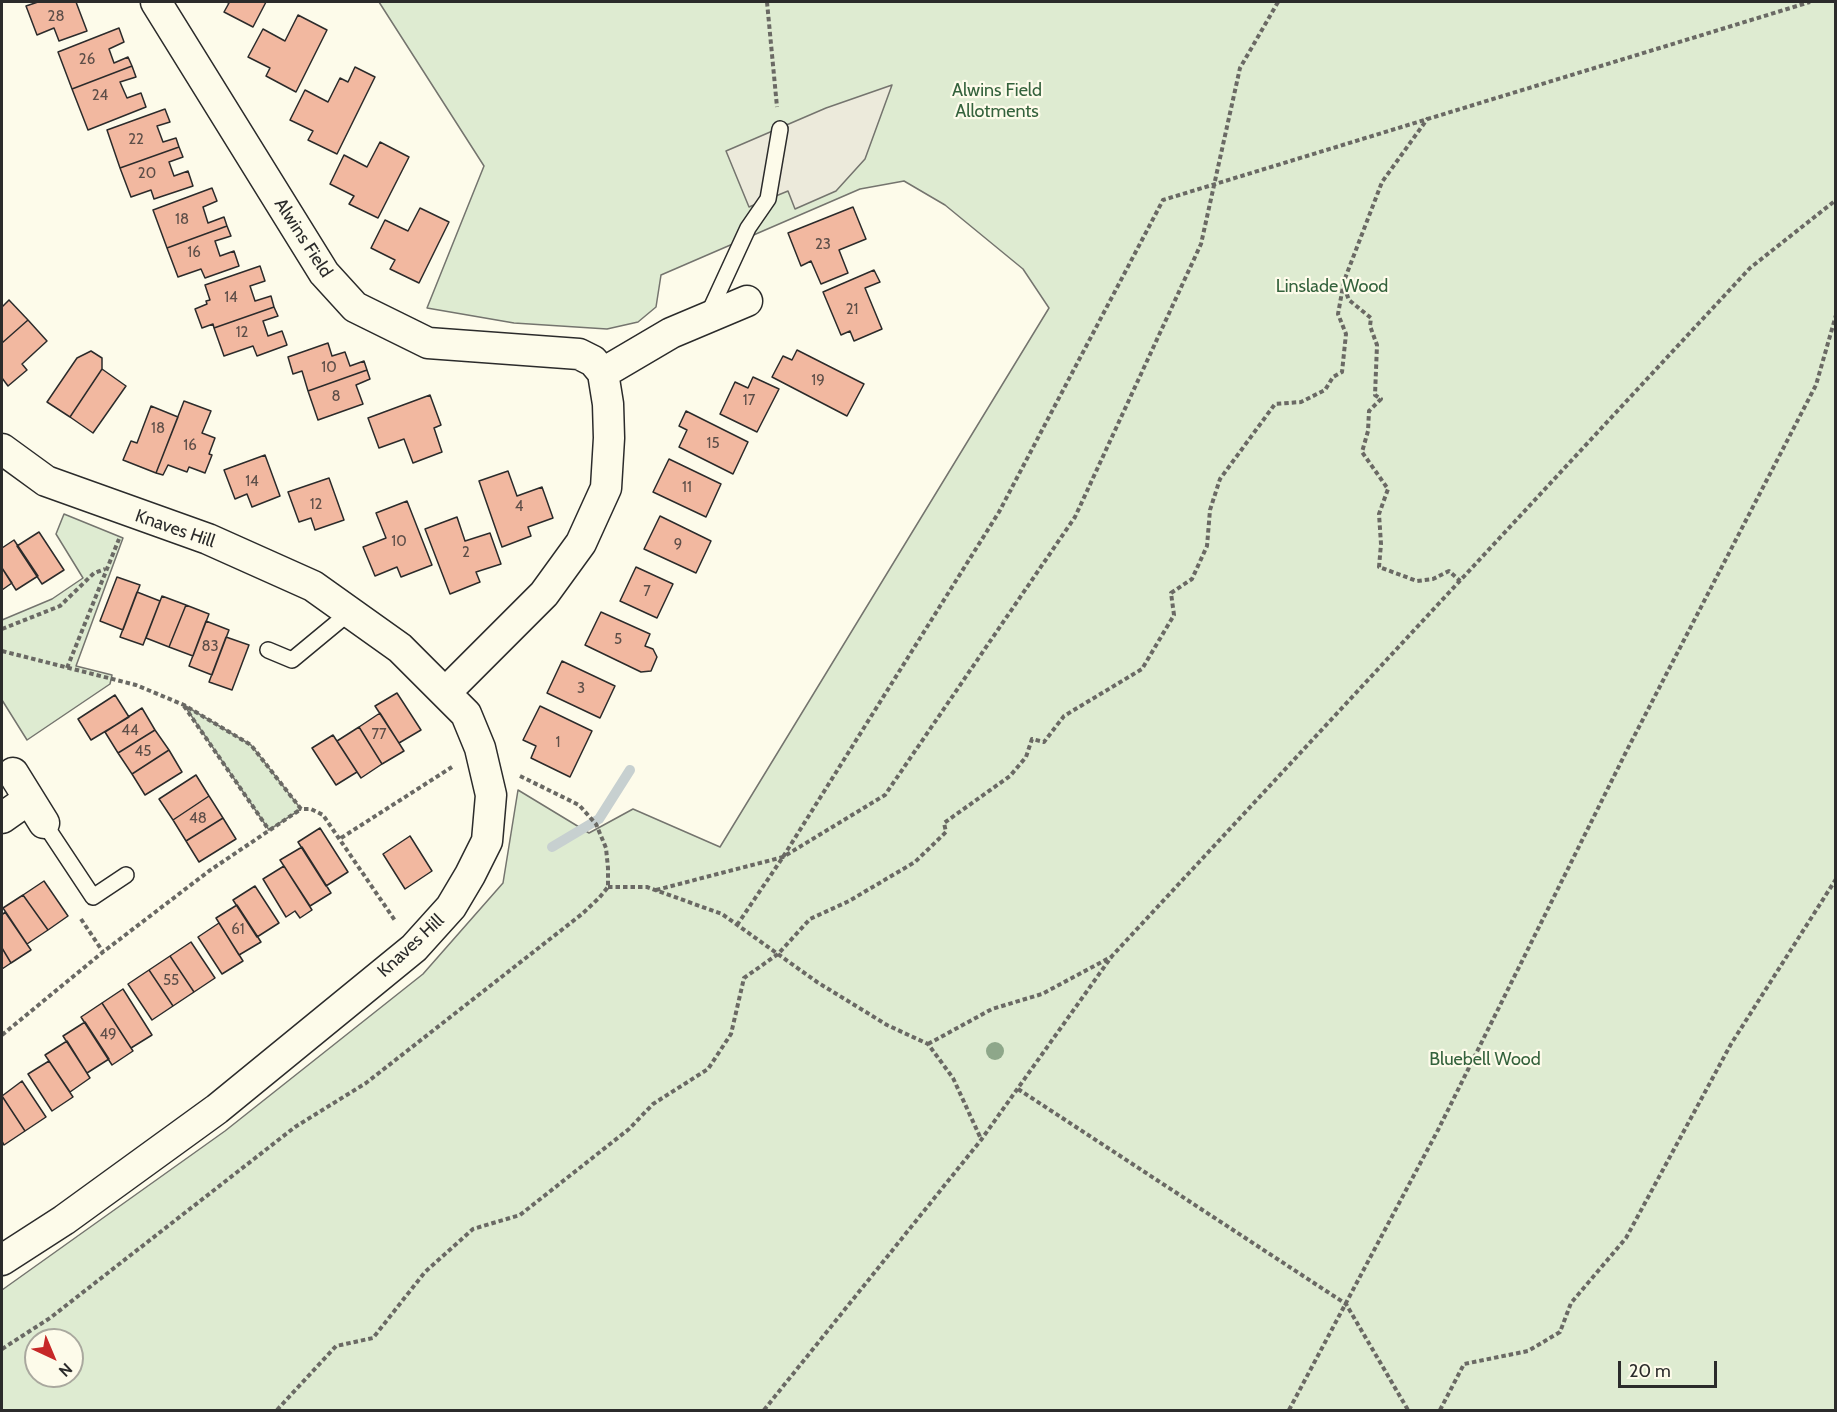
<!DOCTYPE html>
<html>
<head>
<meta charset="utf-8">
<style>
	body { margin:0 }
	#map { position:relative; width:1837px; height:1412px; overflow:hidden; background:#fdfbea; font-family:Cabin,sans-serif }
	canvas { display:block }
	.frame { position:absolute; inset:0; border:3px solid #2b2b2b; pointer-events:none }
	.north { position:absolute; left:24px; top:1328px; width:60px; height:60px; box-sizing:border-box; background:#fdfbea; border:2px solid #a9a89e; border-radius:50%; rotate:136deg; font-size:16px; font-weight:700; line-height:24px; text-align:center; color:#2b2b2b }
	.north::after { content:''; display:block; margin:auto; width:21px; height:27px; background:#c62828; clip-path:polygon(50% 0,100% 100%,50% 72%,0 100%) }
	.scale { position:absolute; left:1618px; top:1361px; width:99px; height:27px; box-sizing:border-box; border:3px solid #2b2b2b; border-top:0; padding-left:8px; font-size:18px; line-height:21px; white-space:nowrap; color:#2b2b2b; -webkit-text-stroke:4px #fdfbea; paint-order:stroke }
</style>
</head>
<body>
<div id="map">
<canvas width="1837" height="1412"></canvas>
<div class="frame"></div>
<div class="north">N</div>
<div class="scale">20 m</div>
</div>
<script>
const ctx = document.querySelector('canvas').getContext('2d');
ctx.lineJoin = 'round';
function fillPath(path, color) { ctx.fillStyle = color; ctx.fill(path, 'evenodd'); }
const toPath = rows => new Path2D(rows.map(r => 'M' + r).join(''));
function trace(path, color, width, dash) { ctx.strokeStyle = color; ctx.lineWidth = width; ctx.lineCap = dash ? 'butt' : 'round'; ctx.setLineDash(dash || []); ctx.stroke(path); }
function label(font, color, halo, rows, align = 'center') {
  ctx.font = font + ' Cabin,sans-serif'; ctx.lineWidth = 4.5; ctx.setLineDash([]); ctx.textBaseline = 'middle'; ctx.strokeStyle = halo; ctx.fillStyle = color; for (const [text, x, y, turn = 0] of rows) {
    ctx.save(); ctx.translate(x, y); ctx.rotate((+turn || 0) * Math.PI / 180); ctx.textAlign = isNaN(turn) ? turn : align; if (halo) ctx.strokeText(text, 0, 0); ctx.fillText(text, 0, 0); ctx.restore();
  }
}
const green = toPath([
	[379,2,1835,2,1835,1410,2,1410,2,1290,225,1131,423,974,503,883,518,790,589,833,633,809,720,847,1049,308,1023,269,945,205,904,181,860,189,661,275,656,307,638,322,607,329,514,323,427,308,484,166,379,2],
	[36,1340,72,1340,72,1376,36,1376,36,1340],
	[64,514,123,538,76,666,112,675,110,684,27,740,2,700,2,620,52,599,83,578,56,534,64,514],
	[184,705,251,745,301,809,269,830,184,705]
]);
const parking = toPath([
	[892,85,865,159,836,191,795,209,788,191,749,207,726,151,826,108,892,85]
]);
const stream = toPath([
	[552,847,599,819,630,770]
]);
const building = toPath([
	[38,2,76,2,87,31,59,41,54,28,37,35,26,6,38,2],
	[226,2,266,2,253,27,224,12,229,3,226,2],
	[298,15,327,30,296,92,266,76,270,68,248,57,263,29,285,41,298,15],
	[119,28,124,42,109,49,114,63,128,57,132,66,72,89,58,52,119,28],
	[132,66,136,77,120,82,127,98,141,93,146,107,88,130,72,89,132,66],
	[355,67,375,77,337,154,308,140,313,131,290,120,305,90,328,102,340,78,348,82,355,67],
	[165,109,170,122,157,126,163,142,176,138,179,147,120,168,107,130,165,109],
	[380,142,409,157,378,218,349,204,354,196,330,184,344,155,367,167,380,142],
	[179,147,183,157,169,162,174,176,188,171,193,186,154,199,151,190,131,197,120,168,179,147],
	[212,188,217,201,203,207,208,223,224,217,227,226,167,248,153,210,212,188],
	[853,207,866,239,839,250,848,273,821,284,811,261,801,266,788,233,853,207],
	[420,208,449,222,419,283,390,269,395,260,371,248,385,220,408,231,420,208],
	[227,226,231,236,215,241,220,256,234,251,239,266,205,278,201,269,178,277,167,248,227,226],
	[260,266,265,281,250,286,255,301,271,296,274,307,214,328,213,324,202,328,195,309,207,304,206,301,210,300,205,285,260,266],
	[874,270,880,282,865,288,882,329,854,341,850,331,841,335,823,292,874,270],
	[9,300,28,320,2,343,2,307,9,300],
	[274,307,278,316,263,321,268,336,282,331,287,345,257,356,253,346,224,356,214,328,274,307],
	[28,320,47,341,22,364,27,370,8,386,2,378,2,343,28,320],
	[328,343,332,356,345,352,350,366,364,361,367,370,308,391,302,371,293,374,288,357,328,343],
	[797,350,864,384,847,416,772,377,783,356,792,360,797,350],
	[91,351,102,358,102,369,70,417,47,402,77,358,91,351],
	[102,369,126,386,93,433,70,417,102,369],
	[367,370,370,379,356,385,363,404,318,420,308,391,367,370],
	[753,377,779,389,757,432,720,414,735,382,748,388,753,377],
	[430,395,441,425,434,428,442,452,413,463,404,439,379,448,368,418,430,395],
	[184,401,211,411,202,433,215,438,209,454,212,455,205,473,189,467,187,472,168,465,163,475,156,473,184,401],
	[151,406,178,417,156,473,123,460,131,441,137,443,151,406],
	[686,411,748,442,733,474,679,447,687,430,679,426,686,411],
	[265,455,280,496,252,507,247,494,235,499,224,470,265,455],
	[669,459,721,484,706,517,653,492,669,459],
	[508,471,517,496,542,487,553,518,528,527,531,536,502,547,479,481,508,471],
	[329,478,344,520,315,530,311,518,299,522,288,492,329,478],
	[407,501,432,565,401,577,397,567,375,576,363,547,386,538,376,513,407,501],
	[660,516,711,541,696,573,644,549,660,516],
	[457,517,465,541,490,533,501,564,476,572,480,582,450,594,425,529,457,517],
	[39,532,64,570,42,584,17,546,39,532],
	[14,540,38,576,16,590,2,568,2,548,14,540],
	[636,567,673,584,657,618,620,601,636,567],
	[2,568,12,583,2,590,2,568],
	[117,577,140,585,123,630,100,621,117,577],
	[137,592,160,601,143,645,120,637,137,592],
	[162,596,186,605,169,647,146,638,162,596],
	[186,605,209,614,193,656,169,647,186,605],
	[601,612,650,634,645,646,653,649,657,657,651,671,641,672,585,645,601,612],
	[206,621,229,630,212,675,189,666,206,621],
	[226,637,249,645,232,690,209,682,226,637],
	[562,661,615,686,600,718,547,693,562,661],
	[397,693,421,730,399,743,375,706,397,693],
	[115,695,129,717,91,740,78,719,115,695],
	[540,706,592,731,570,777,531,758,536,746,523,740,540,706],
	[142,708,155,730,118,753,105,732,142,708],
	[380,713,404,751,382,764,359,727,380,713],
	[359,727,382,764,361,778,337,741,359,727],
	[155,730,169,750,132,774,118,753,155,730],
	[333,735,357,772,336,785,312,748,333,735],
	[169,750,182,772,145,795,132,774,169,750],
	[196,775,209,796,173,820,159,799,196,775],
	[209,796,223,818,186,841,173,820,209,796],
	[223,818,236,839,199,862,186,841,223,818],
	[320,828,348,872,326,886,298,842,320,828],
	[410,836,432,871,405,889,383,854,410,836],
	[302,847,331,893,310,906,280,860,302,847],
	[284,866,312,910,300,918,295,911,286,917,263,879,284,866],
	[44,881,68,916,48,930,23,895,44,881],
	[255,886,279,923,257,937,233,900,255,886],
	[23,895,48,930,27,944,3,908,23,895],
	[237,905,261,942,239,955,216,918,237,905],
	[5,912,31,950,11,963,2,948,2,915,5,912],
	[219,923,243,961,222,974,198,937,219,923],
	[191,942,215,978,194,992,170,956,191,942],
	[2,948,11,963,2,969,2,948],
	[170,956,194,992,173,1006,149,970,170,956],
	[149,970,173,1006,152,1020,128,984,149,970],
	[123,989,152,1035,131,1048,102,1003,123,989],
	[102,1003,133,1051,112,1065,81,1017,102,1003],
	[85,1022,109,1059,87,1073,63,1036,85,1022],
	[67,1041,90,1078,70,1092,45,1055,67,1041],
	[49,1061,73,1097,52,1111,28,1074,49,1061],
	[22,1081,46,1117,25,1131,2,1096,22,1081],
	[2,1096,25,1131,4,1145,2,1141,2,1096]
]);
const path = toPath([
	[767,2,777,107],
	[1344,287,1349,300,1371,318,1370,326,1377,345,1375,395,1381,399,1369,411,1368,431,1362,452,1388,489,1379,514,1381,544,1379,567,1417,581,1433,579,1449,571,1460,581],
	[2,629,60,606,94,573,105,569],
	[2,651,136,685,184,705,251,745,301,809,311,809,323,815,396,922],
	[67,668,119,539],
	[184,706,269,830],
	[341,838,452,767],
	[608,887,647,887,722,914,817,982,887,1025,928,1044,953,1078,981,1139],
	[656,890,783,857,885,795,1075,517,1201,244,1240,68,1278,2],
	[81,919,103,952],
	[737,925,783,857,999,512,1163,200,1810,2],
	[2,1035,103,952,209,871,301,809],
	[928,1044,992,1009,1042,994,1111,957],
	[1018,1089,1346,1304,1408,1410],
	[2,1349,50,1318,295,1127,366,1083,582,914,599,898,608,887,608,868,606,848,596,824,579,805,520,776],
	[277,1410,336,1346,373,1338,425,1272,473,1229,520,1215,629,1129,653,1104,708,1069,731,1034,744,978,778,954,810,919,849,901,915,862,946,832,944,823,1010,776,1026,757,1032,739,1044,742,1064,716,1142,669,1174,615,1171,593,1192,579,1207,546,1210,510,1220,479,1275,404,1301,402,1325,390,1333,377,1342,372,1346,334,1338,314,1344,281,1382,182,1428,118],
	[764,1410,981,1140,1112,956,1750,268,1836,200],
	[1289,1410,1438,1130,1626,752,1816,385,1836,315],
	[1440,1410,1464,1364,1528,1351,1560,1332,1571,1303,1626,1238,1731,1044,1836,879]
]);
const lane = toPath([
	[707,317,748,228,768,199,780,129],
	[268,650,292,660,350,612],
	[44,823,93,897,126,875]
]);
const street = toPath([
	[156,2,324,273,355,307,428,343,579,354,593,361,603,373,608,404,609,438,606,488,581,543,544,594,445,693],
	[603,373,671,333,747,301],
	[2,449,46,481,208,539,313,586,400,648,466,714,480,748,491,795,487,841,470,875,451,907,414,948,217,1109,64,1220,2,1260],
	[13,773,44,823],
	[2,818,29,799]
]);
const trees = [
	[995,1051]
];
const numberNames = [
	["28",56,17],
	["26",87,60],
	["24",100,96],
	["22",136,140],
	["20",147,174],
	["18",182,220],
	["23",823,245],
	["16",194,253],
	["14",231,298],
	["21",852,310],
	["12",242,333],
	["10",329,368],
	["19",818,381],
	["8",336,397],
	["17",749,401],
	["18",158,429],
	["15",713,444],
	["16",190,446],
	["14",252,482],
	["11",687,488],
	["12",316,505],
	["4",519,507],
	["10",399,542],
	["9",678,545],
	["2",466,553],
	["7",647,592],
	["5",618,640],
	["83",210,647],
	["3",581,689],
	["44",130,731],
	["77",379,735],
	["1",558,743],
	["45",143,752],
	["48",198,819],
	["61",238,930],
	["55",171,981],
	["49",108,1035]
];
const parkNames = [
	["Alwins Field",997,91],
	["Allotments",997,112],
	["Linslade Wood",1332,287],
	["Bluebell Wood",1485,1060]
];
const streetNames = [
	["Alwins Field",303,238,57],
	["Knaves Hill",175,529,19],
	["Knaves Hill",411,946,-43]
];
fillPath(green, '#deebd1');
trace(green, '#74746e', 1.5);
fillPath(parking, '#eceadb');
trace(parking, '#74746e', 1.5);
trace(stream, '#c7d0d0', 10);
fillPath(building, '#f2b8a0');
trace(building, '#2b2b2b', 1.5);
trace(lane, '#2b2b2b', 18);
trace(street, '#2b2b2b', 33);
trace(path, '#6a6964', 4, [4.5, 3]);
trace(lane, '#fdfbea', 15);
trace(street, '#fdfbea', 30);
ctx.fillStyle = '#8ea78a';
for (const [x, y] of trees) { ctx.beginPath(); ctx.arc(x, y, 9, 0, 2 * Math.PI); ctx.fill(); }
label('15px', '#5d4e48', null, numberNames);
label('18px', '#34623c', '#fdfbea', parkNames);
label('18px', '#2b2b2b', '#fdfbea', streetNames);
</script>
</body>
</html>
